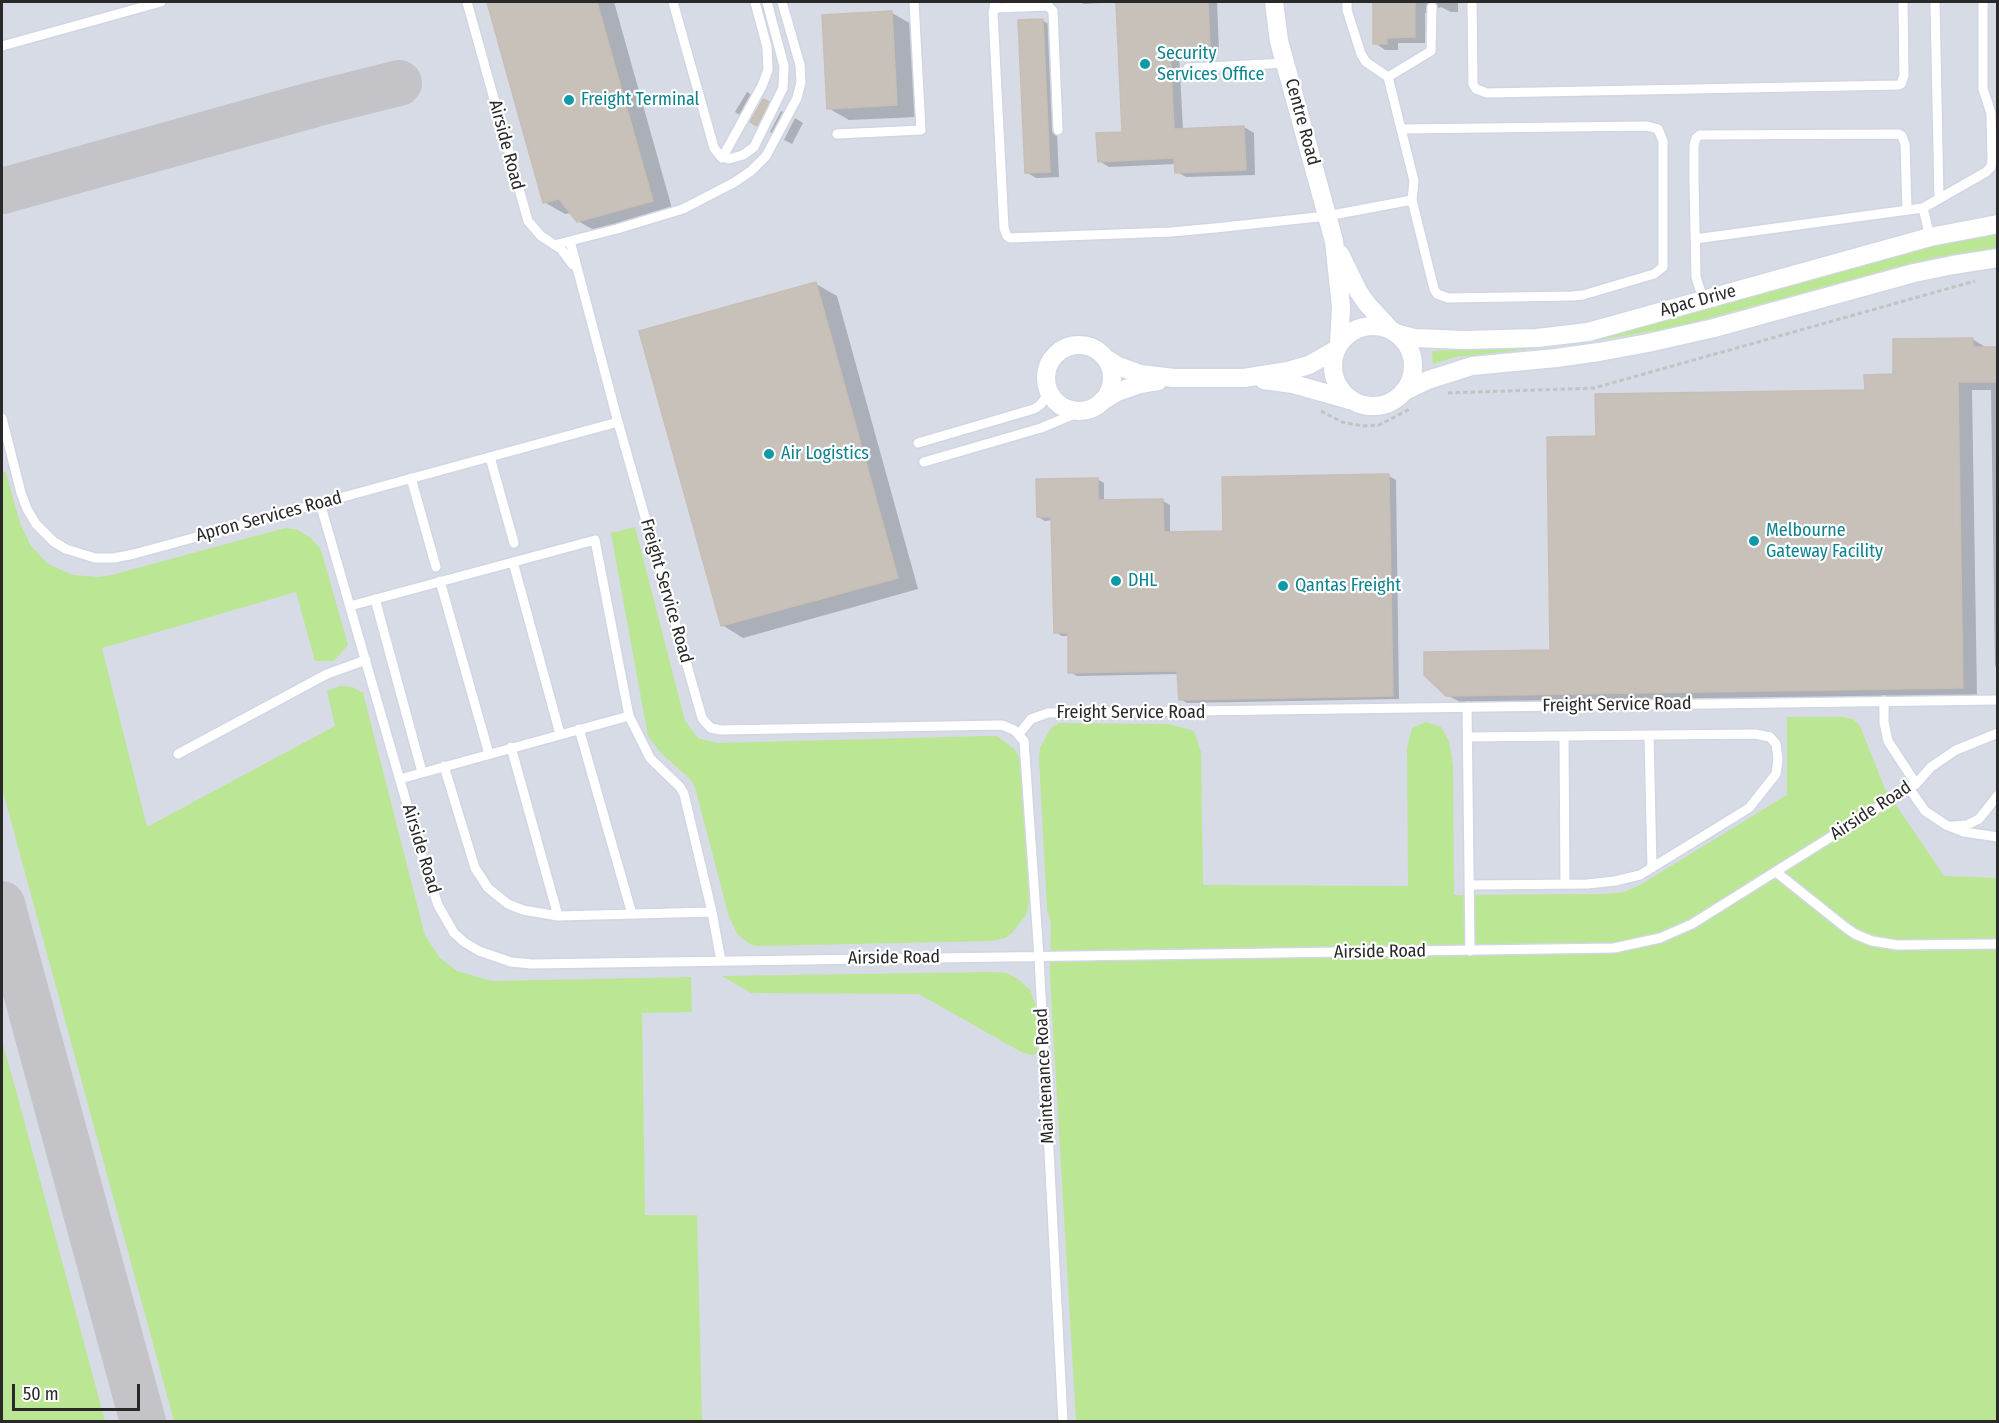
<!DOCTYPE html>
<html>
<head>
<meta charset="utf-8">
<style>
	body { margin:0 }
	#map { position:relative; width:1999px; height:1423px; overflow:hidden; background:#ece2da; font-family:"Fira Sans Condensed",sans-serif }
	canvas { display:block }
	.frame { position:absolute; inset:0; border:3px solid #292929; pointer-events:none }
	.scale { position:absolute; left:12px; top:1384px; width:128px; height:27px; box-sizing:border-box; border:3px solid #292929; border-top:0; padding-left:8px; font-size:18px; line-height:21px; white-space:nowrap; color:#292929; -webkit-text-stroke:4px #fff; paint-order:stroke }
</style>
</head>
<body>
<div id="map">
<canvas width="1999" height="1423"></canvas>
<div class="frame"></div>
<div class="scale">50 m</div>
</div>
<script>
const ctx = document.querySelector('canvas').getContext('2d');
ctx.lineJoin = 'round';
function fillPath(path, color) { ctx.fillStyle = color; ctx.fill(path, 'evenodd'); }
const toPath = rows => new Path2D(rows.map(r => 'M' + r).join(''));
function trace(path, color, width, dash) { ctx.strokeStyle = color; ctx.lineWidth = width; ctx.lineCap = dash ? 'butt' : 'round'; ctx.setLineDash(dash || []); ctx.stroke(path); }
function label(font, color, halo, rows, align = 'center') {
  ctx.font = font + ' "Fira Sans Condensed",sans-serif'; ctx.lineWidth = 4.5; ctx.setLineDash([]); ctx.textBaseline = 'middle'; ctx.strokeStyle = halo; ctx.fillStyle = color; for (const [text, x, y, turn = 0] of rows) {
    ctx.save(); ctx.translate(x, y); ctx.rotate((+turn || 0) * Math.PI / 180); ctx.textAlign = isNaN(turn) ? turn : align; if (halo) ctx.strokeText(text, 0, 0); ctx.fillText(text, 0, 0); ctx.restore();
  }
}
const airport = toPath([
	[2,2,1997,2,1997,1421,2,1422]
]);
const green = toPath([
	[1997,234,1997,249,1938,257,1912,263,1680,326,1576,344,1456,357,1433,364,1432,351,1518,347,1929,246],
	[2,471,6,473,20,523,31,546,48,564,73,575,99,577,112,575,285,528,298,530,304,534,311,538,321,550,348,645,334,661,315,661,296,592,102,648,147,827,335,726,327,691,340,686,352,687,363,693,425,936,440,958,457,971,492,981,691,977,692,1012,642,1013,645,1215,697,1215,702,1421,174,1421,2,788],
	[635,527,685,721,698,738,717,743,987,736,997,736,1013,748,1018,755,1022,767,1030,898,1026,915,1012,933,1005,938,991,941,757,946,750,944,738,935,729,917,695,787,690,779,661,753,648,736,611,533],
	[1787,717,1843,717,1853,719,1860,726,1885,789,1944,876,1997,878,1997,1421,1076,1421,1050,978,1051,922,1047,910,1039,758,1040,748,1051,728,1059,723,1169,724,1194,731,1201,752,1203,885,1408,886,1407,748,1412,728,1426,722,1441,727,1449,741,1453,765,1454,895,1605,894,1624,892,1640,885,1787,795],
	[992,972,1007,973,1018,979,1030,990,1036,1006,1038,1052,1033,1055,1023,1053,919,994,751,993,722,976],
	[2,1041,15,1087,105,1421,2,1421]
]);
const shadow = toPath([
	[489,2,614,2,673,212,599,233,578,221,571,213,565,214,544,202],
	[1080,2,1217,2,1219,51,1179,53,1183,130,1244,127,1254,133,1255,175,1186,177,1177,172,1176,164,1109,167,1099,161,1124,134,1118,2,1084,4],
	[1374,2,1458,2,1458,12,1451,12,1441,7,1437,9,1436,12,1425,13,1425,43,1398,43,1398,50,1385,50,1375,43],
	[892,13,913,25,917,117,849,120,828,108],
	[1042,20,1052,26,1059,177,1036,178,1026,172],
	[747,92,754,96,743,117,735,112],
	[763,101,772,106,762,127,752,122],
	[781,111,787,114,775,135,770,132],
	[795,118,803,123,792,144,784,140],
	[816,284,837,296,918,589,743,638,722,625],
	[1972,339,1987,348,1998,349,1998,668,1995,666,1991,390,1972,390,1977,696,1462,703,1447,695,1551,652,1598,438,1866,391,1894,376],
	[1389,476,1396,480,1399,699,1187,703,1180,699,1179,674,1077,676,1070,672,1070,636,1062,636,1055,632,1052,520,1045,521,1038,517,1097,479,1104,483,1104,502,1163,501,1170,505,1170,534,1224,532]
]);
const taxiway = toPath([
	[2,191,315,104,399,83],
	[2,904,143,1422]
]);
const building = toPath([
	[487,2,597,2,653,201,577,222,559,199,543,203,487,2],
	[1116,2,1208,2,1210,46,1170,48,1174,129,1244,126,1246,170,1175,173,1174,158,1098,162,1096,133,1122,132,1116,2],
	[1373,2,1415,2,1415,37,1387,38,1387,44,1373,44,1373,2],
	[892,11,897,105,827,109,822,15,892,11],
	[1043,19,1050,172,1025,173,1018,20,1043,19],
	[763,99,769,102,757,126,750,122,763,99],
	[816,282,898,578,721,626,639,331,816,282],
	[1973,338,1973,347,1998,347,1998,382,1958,382,1963,688,1446,696,1424,675,1424,652,1550,650,1547,437,1596,436,1595,394,1865,390,1864,375,1893,374,1893,339,1973,338],
	[1389,474,1393,696,1179,700,1177,671,1068,673,1068,633,1054,633,1051,517,1037,517,1036,479,1098,478,1098,500,1163,499,1164,532,1223,531,1222,477,1389,474]
]);
const path = toPath([
	[1448,393,1594,388,1975,281],
	[1321,411,1342,422,1363,426,1379,425,1410,409]
]);
const lane = toPath([
	[467,2,528,221,541,236,561,249,573,265],
	[673,2,714,148,721,157,729,159,743,155,754,147,783,88,784,66,767,2],
	[995,2,993,13,1004,228,1007,236,1010,238,1171,232,1215,228,1327,216,1412,200],
	[1048,2,1048,6,1053,11,1058,130],
	[1347,2,1347,10,1361,54,1366,62,1388,77,1414,181,1412,200,1434,289,1437,294,1448,298,1572,296,1583,295,1654,274,1663,267,1663,141,1658,129,1647,126,1401,129],
	[1472,2,1473,84,1476,89,1487,93,1898,85,1901,84,1904,75,1903,2],
	[1935,2,1939,199],
	[995,8,1048,6],
	[2,46,161,2],
	[1188,68,1286,63],
	[1388,77,1431,51,1432,7],
	[837,134,921,130,914,2],
	[722,158,762,86,768,70,767,47,755,2],
	[1930,237,1923,208,1986,172,1991,167,1992,160,1991,113,1983,89,1983,2],
	[1695,239,1923,208],
	[570,241,618,422,702,718,706,723,711,728,721,730,1002,725,1014,730,1024,741,1039,957,1063,1422],
	[554,245,617,229,683,209,735,182,751,171,766,156,797,98,801,82,800,65,782,2],
	[1703,299,1696,277,1694,181,1694,146,1696,138,1700,135,1899,134,1902,136,1905,144,1907,210],
	[2,418,21,493,27,509,36,524,54,542,66,549,95,558,114,558,134,554,618,422],
	[918,443,1034,409,1040,405,1046,397,1047,385],
	[490,457,514,543],
	[924,462,1041,428,1084,410],
	[411,478,436,567],
	[320,503,421,853,438,905,454,933,464,942,479,951,511,962,531,964,1614,948,1660,938,1692,924,1909,788,1916,784,1931,767,1956,750,1998,733],
	[513,562,560,734],
	[440,581,489,754],
	[375,599,422,772],
	[350,606,595,540,629,716,400,779],
	[1884,701,1884,722,1888,741,1916,784],
	[1467,707,1470,951],
	[629,716,650,758,680,787,684,794,712,912,721,961],
	[579,729,632,914],
	[1019,734,1031,719,1048,713,1998,700],
	[1649,735,1652,868],
	[1564,736,1565,884],
	[1467,737,1755,734,1770,737,1776,744,1778,759,1776,774,1749,808,1640,875,1615,881,1587,884,1469,885],
	[511,747,558,916],
	[178,754,327,674,366,660],
	[444,766,475,868,488,888,508,904,523,910,558,916,712,912],
	[1909,788,1925,811,1946,825,1964,832,1998,837],
	[1953,826,1967,825,1979,819,1998,795],
	[1776,872,1845,927,1855,934,1872,941,1897,945,1998,944]
]);
const street = toPath([
	[1274,2,1279,41,1334,241,1341,307,1339,345],
	[1340,254,1358,291,1367,304,1392,331],
	'1333 366a40 40 0 1 1 80 0a40 40 0 1 1-80 0Z',
	[1395,333,1414,338,1465,340,1537,338,1588,332,1930,237,1998,224],
	'1046 378a33 33 0 1 1 66 0a33 33 0 1 1-66 0Z',
	[1105,358,1118,366,1140,374,1174,378,1244,378,1288,371,1309,365,1337,349],
	[1264,380,1293,384,1350,400],
	[1403,392,1428,380,1472,366,1556,358,1599,352,1648,343,1714,328,1914,273,1953,265,1998,258],
	[1102,401,1117,392,1140,384,1158,381]
]);
const markers = [
	[1145,64,6,"#0f9aa8"],
	[569,100,6,"#0f9aa8"],
	[769,454,6,"#0f9aa8"],
	[1754,541,6,"#0f9aa8"],
	[1116,581,6,"#0f9aa8"],
	[1283,586,6,"#0f9aa8"]
];
const cultureNames = [
	["Security",1157,54],
	["Services Office",1157,75],
	["Freight Terminal",581,100],
	["Air Logistics",781,454],
	["Melbourne",1766,531],
	["Gateway Facility",1766,552],
	["DHL",1128,581],
	["Qantas Freight",1295,586]
];
const streetNames = [
	["Centre Road",1302,122,75],
	["Airside Road",506,145,75],
	["Apac Drive",1698,301,-15],
	["Apron Services Road",269,517,-15],
	["Freight Service Road",666,591,74],
	["Freight Service Road",1617,705,-1],
	["Freight Service Road",1131,713],
	["Airside Road",1871,811,-33],
	["Airside Road",421,849,73],
	["Airside Road",1380,952,-1],
	["Airside Road",894,958,-1],
	["Maintenance Road",1045,1076,-93]
];
fillPath(airport, '#d6dbe5');
fillPath(green, '#bbe694');
fillPath(shadow, '#0003');
trace(taxiway, '#c4c3c8', 46);
fillPath(building, '#c7c1b9');
trace(building, '#c8beb4', 1.5);
trace(lane, '#d0d6e3', 12);
trace(street, '#d0d6e3', 21);
trace(path, '#c3c3c3', 3, [4.5, 3]);
trace(lane, '#fff', 9);
trace(street, '#fff', 18);
for (const [x, y, r, color] of markers) { const dot = new Path2D(); dot.arc(x, y, r, 0, 2 * Math.PI); ctx.fillStyle = color; ctx.fill(dot); trace(dot, '#fff', 2); }
label('18px', '#0d838f', '#fff', cultureNames, 'left');
label('18px', '#292929', '#fff', streetNames);
</script>
</body>
</html>
